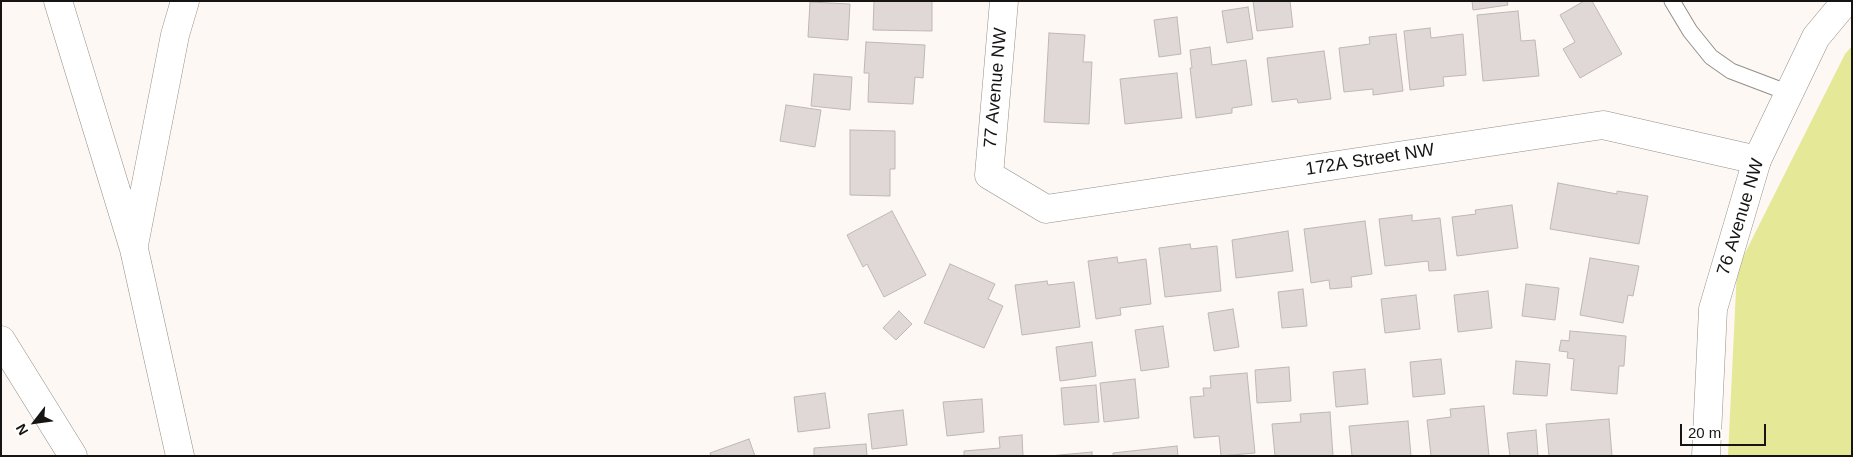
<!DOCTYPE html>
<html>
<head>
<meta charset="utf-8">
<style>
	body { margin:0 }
	#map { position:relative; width:1853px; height:457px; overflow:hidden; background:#fdf8f3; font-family:Arial,sans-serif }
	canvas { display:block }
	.frame { position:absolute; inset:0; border:2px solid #171514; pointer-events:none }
	.north { position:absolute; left:10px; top:397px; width:50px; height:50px; -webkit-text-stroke:4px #fff; paint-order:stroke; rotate:240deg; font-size:14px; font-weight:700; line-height:20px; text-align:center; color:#171514 }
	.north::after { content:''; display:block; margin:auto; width:18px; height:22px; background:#171514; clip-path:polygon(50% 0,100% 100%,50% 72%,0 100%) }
	.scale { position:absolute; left:1680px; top:424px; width:86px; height:22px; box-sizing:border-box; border:2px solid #171514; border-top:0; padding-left:6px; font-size:15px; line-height:18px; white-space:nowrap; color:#171514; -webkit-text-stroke:4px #fff; paint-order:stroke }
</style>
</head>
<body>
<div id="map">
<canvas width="1853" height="457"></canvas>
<div class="frame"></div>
<div class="north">N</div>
<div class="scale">20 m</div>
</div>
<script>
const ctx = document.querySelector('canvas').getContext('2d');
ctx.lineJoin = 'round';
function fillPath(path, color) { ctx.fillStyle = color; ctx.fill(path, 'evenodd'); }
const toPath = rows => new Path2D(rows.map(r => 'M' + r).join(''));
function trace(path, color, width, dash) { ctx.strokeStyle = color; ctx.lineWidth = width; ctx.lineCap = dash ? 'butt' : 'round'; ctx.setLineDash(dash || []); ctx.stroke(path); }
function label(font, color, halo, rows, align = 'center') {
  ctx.font = font + ' Arial,sans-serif'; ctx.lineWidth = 4.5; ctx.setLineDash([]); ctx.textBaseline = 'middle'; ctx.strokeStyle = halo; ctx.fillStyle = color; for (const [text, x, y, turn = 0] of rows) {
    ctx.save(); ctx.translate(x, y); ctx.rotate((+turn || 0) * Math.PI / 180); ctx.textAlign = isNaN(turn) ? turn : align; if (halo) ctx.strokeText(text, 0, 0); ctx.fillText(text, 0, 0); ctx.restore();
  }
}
const green = toPath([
	[1852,46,1852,456,1728,456,1737,269,1845,54]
]);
const building = toPath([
	[874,1,932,1,932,31,873,30,874,1],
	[1253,1,1290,1,1293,27,1257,31,1253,1],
	[1472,1,1507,1,1508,5,1473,10,1472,1],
	[1584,1,1592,1,1622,54,1580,78,1563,49,1575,42,1560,15,1584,1],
	[810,2,850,4,848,40,808,37,810,2],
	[1248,7,1253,39,1227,43,1222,11,1248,7],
	[1518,11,1521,41,1535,40,1539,76,1483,81,1477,15,1518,11],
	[1177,17,1181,54,1159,57,1154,20,1177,17],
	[1430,28,1431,38,1463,34,1466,75,1443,77,1444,86,1410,90,1404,31,1430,28],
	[1049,33,1085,35,1083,62,1092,62,1089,124,1044,122,1049,33],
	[1396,34,1403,91,1373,95,1373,89,1344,92,1339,48,1370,44,1369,37,1396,34],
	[866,42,925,45,923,78,915,77,913,104,868,102,869,73,864,73,866,42],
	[1210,47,1212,65,1246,60,1252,105,1232,108,1232,113,1196,118,1190,68,1192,68,1190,50,1210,47],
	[1324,51,1331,99,1298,103,1297,99,1272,102,1267,58,1324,51],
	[1177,73,1182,118,1125,124,1120,79,1177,73],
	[814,74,852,77,850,110,811,106,814,74],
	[786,105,821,110,815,147,780,141,786,105],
	[850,130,895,131,895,169,890,169,890,196,850,195,850,130],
	[1558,183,1617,194,1617,191,1648,196,1639,244,1550,229,1558,183],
	[1512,205,1518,248,1457,256,1452,217,1476,214,1475,210,1512,205],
	[892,211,926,275,884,297,867,264,863,267,847,235,892,211],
	[1412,215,1412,221,1440,218,1446,270,1429,271,1428,261,1385,266,1379,219,1412,215],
	[1365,221,1372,274,1351,277,1352,287,1330,289,1329,280,1311,283,1304,229,1365,221],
	[1288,231,1293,271,1236,278,1232,240,1288,231],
	[1190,244,1191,249,1217,246,1221,291,1165,297,1159,248,1190,244],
	[1117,257,1118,263,1146,259,1151,304,1120,308,1121,315,1096,319,1088,261,1117,257],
	[1590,258,1639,266,1633,296,1628,295,1623,323,1580,315,1590,258],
	[950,264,995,284,988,299,1003,306,984,348,924,323,950,264],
	[1047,281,1048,285,1074,282,1080,327,1022,335,1015,285,1047,281],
	[1526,284,1559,288,1555,320,1522,316,1526,284],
	[1303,289,1307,326,1282,328,1278,292,1303,289],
	[1488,291,1492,328,1458,332,1454,295,1488,291],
	[1416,295,1420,329,1385,333,1381,299,1416,295],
	[1233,309,1239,347,1214,351,1208,313,1233,309],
	[899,311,912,324,896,340,883,328,899,311],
	[1163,326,1169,367,1141,371,1135,330,1163,326],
	[1570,331,1626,336,1624,366,1619,366,1617,394,1571,390,1574,359,1567,358,1568,352,1559,351,1561,340,1569,341,1570,331],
	[1092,342,1096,376,1060,381,1056,347,1092,342],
	[1441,359,1445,394,1413,397,1410,362,1441,359],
	[1516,361,1550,364,1547,396,1513,394,1516,361],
	[1289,367,1291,401,1257,403,1255,370,1289,367],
	[1365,369,1368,404,1336,407,1333,372,1365,369],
	[1247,373,1255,453,1221,456,1219,436,1194,438,1190,397,1204,396,1203,388,1211,388,1210,376,1247,373],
	[1135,379,1139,418,1104,422,1100,383,1135,379],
	[1096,385,1099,422,1064,425,1061,388,1096,385],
	[825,393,830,428,798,432,794,397,825,393],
	[982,399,984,432,947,436,943,402,982,399],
	[1484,406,1489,456,1431,456,1427,420,1451,417,1450,409,1484,406],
	[903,410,907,445,872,449,868,414,903,410],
	[1330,412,1333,456,1275,456,1272,424,1301,422,1300,414,1330,412],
	[1609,419,1612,456,1549,456,1546,424,1609,419],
	[1408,421,1411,456,1352,456,1349,426,1408,421],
	[1536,430,1538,456,1510,456,1507,433,1536,430],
	[1022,435,1023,456,964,456,964,451,1000,448,999,437,1022,435],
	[749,439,755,456,711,456,710,453,749,439],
	[866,444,867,456,814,456,814,448,866,444],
	[1177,446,1178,456,1113,456,1113,453,1177,446],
	[1092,452,1092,456,1049,456,1092,452]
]);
const service = toPath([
	[1672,1,1690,31,1711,57,1731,71,1789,93]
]);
const minor = toPath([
	[1004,1,989,175,1046,209,1603,125,1757,160]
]);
const tertiary = toPath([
	[1706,456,1713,309,1757,160,1816,37,1846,1]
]);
const motorway = toPath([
	[58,1,134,249,180,456],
	[134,245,175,35,185,1],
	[1,340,73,456]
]);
const streetNames = [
	["77 Avenue NW",996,88,-85],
	["172A Street NW",1370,160,-9],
	["76 Avenue NW",1741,217,-73]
];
fillPath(green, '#e5e897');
fillPath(building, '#e0d8d7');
trace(building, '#beb7b6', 1);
trace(service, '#938f8a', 17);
trace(minor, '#938f8a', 29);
trace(tertiary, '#938f8a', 29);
trace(motorway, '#938f8a', 29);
trace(service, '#fff', 15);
trace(minor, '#fff', 28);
trace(tertiary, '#fff', 28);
trace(motorway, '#fff', 28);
label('18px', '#171514', '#fff', streetNames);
</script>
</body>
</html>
